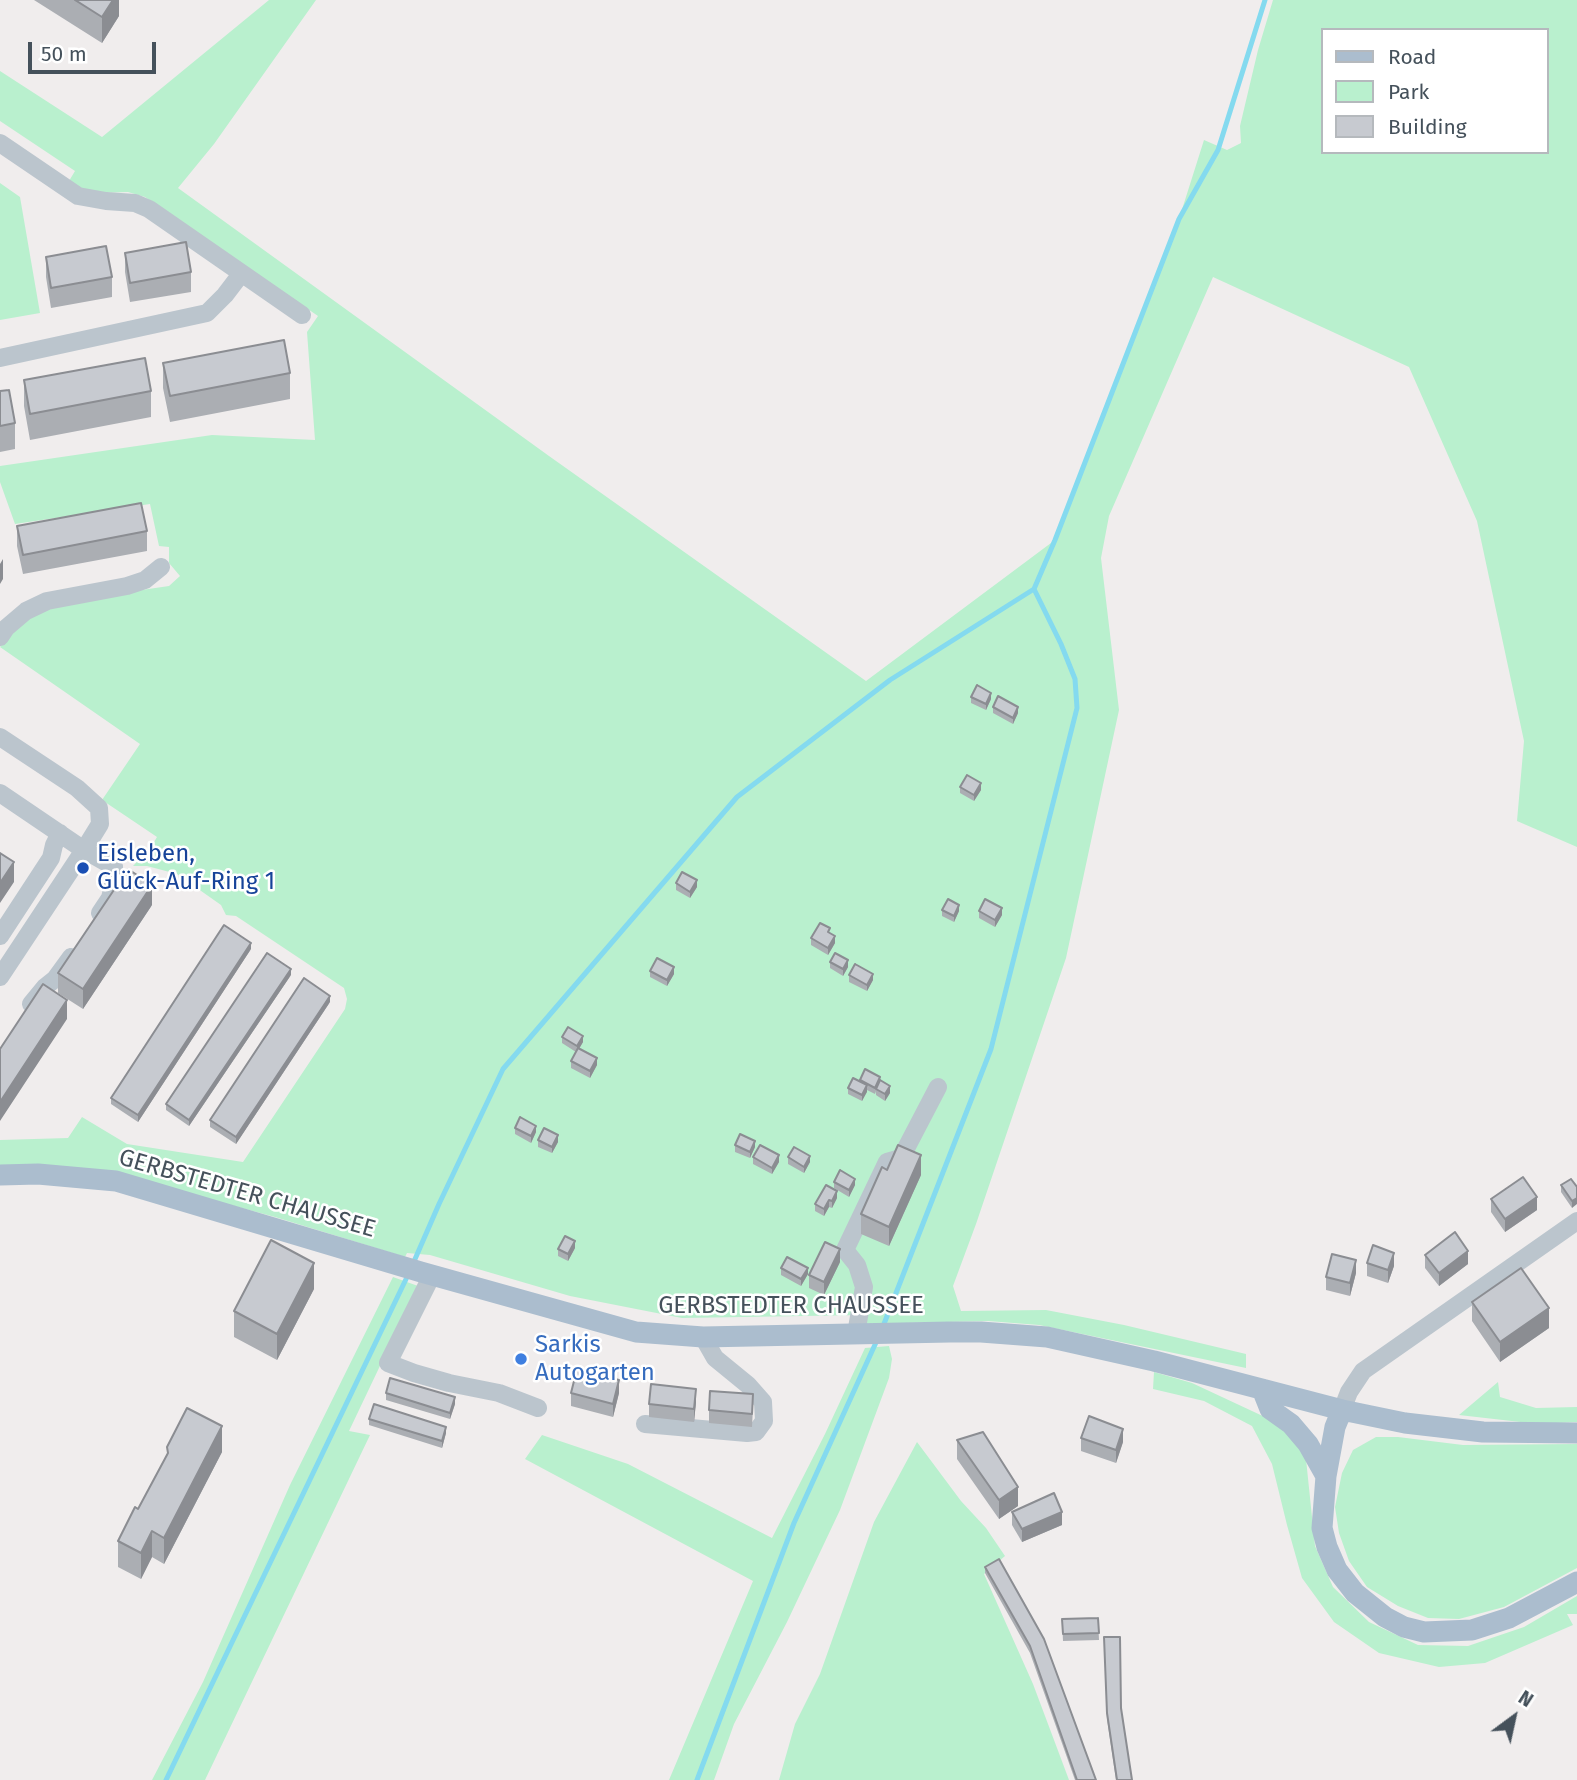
<!DOCTYPE html>
<html>
<head>
<meta charset="utf-8">
<style>
	body { margin:0 }
	#map { position:relative; width:1577px; height:1780px; overflow:hidden; background:#f0eded; font-family:"Fira Sans",sans-serif }
	canvas { display:block }
	.legend { position:absolute; left:1321px; top:28px; width:228px; height:126px; box-sizing:border-box; background:#fff; border:2px solid #b5b9bd; margin:0; padding:9px 12px; list-style:none; font-size:21px; color:#45515b }
	.legend li { display:flex; align-items:center; gap:14px; height:35px }
	.legend b { width:35px; border:2px solid #b5b9bd }
	.north { position:absolute; left:1479px; top:1682px; width:70px; height:70px; -webkit-text-stroke:5px #fff; paint-order:stroke; rotate:33deg; font-size:19px; font-weight:700; line-height:28px; text-align:center; color:#45515b }
	.north::after { content:''; display:block; margin:auto; width:24px; height:32px; background:#45515b; clip-path:polygon(50% 0,100% 100%,50% 72%,0 100%) }
	.scale { position:absolute; left:28px; top:42px; width:128px; height:32px; box-sizing:border-box; border:4px solid #45515b; border-top:0; padding-left:9px; font-size:21px; line-height:24px; white-space:nowrap; color:#45515b; -webkit-text-stroke:5px #fff; paint-order:stroke }
</style>
</head>
<body>
<div id="map">
<canvas width="1577" height="1780"></canvas>
<ul class="legend">
<li><b style="height:9px;background:#abbdce"></b>Road</li>
<li><b style="height:19px;background:#b9f0ce"></b>Park</li>
<li><b style="height:19px;background:#c7cad0"></b>Building</li>
</ul>
<div class="north">N</div>
<div class="scale">50 m</div>
</div>
<script>
const ctx = document.querySelector('canvas').getContext('2d');
ctx.lineJoin = 'round';
function fillPath(path, color) { ctx.fillStyle = color; ctx.fill(path, 'evenodd'); }
const toPath = rows => new Path2D(rows.map(r => 'M' + r).join(''));
function trace(path, color, width, dash) { ctx.strokeStyle = color; ctx.lineWidth = width; ctx.lineCap = dash ? 'butt' : 'round'; ctx.setLineDash(dash || []); ctx.stroke(path); }
function label(font, color, halo, rows, align = 'center') {
  ctx.font = font + ' "Fira Sans",sans-serif'; ctx.lineWidth = 5; ctx.setLineDash([]); ctx.textBaseline = 'middle'; ctx.strokeStyle = halo; ctx.fillStyle = color; for (const [text, x, y, turn = 0] of rows) {
    ctx.save(); ctx.translate(x, y); ctx.rotate((+turn || 0) * Math.PI / 180); ctx.textAlign = isNaN(turn) ? turn : align; if (halo) ctx.strokeText(text, 0, 0); ctx.fillText(text, 0, 0); ctx.restore();
  }
}
const green = toPath([
	[269,0,316,0,214,144,178,188,549,456,866,681,1055,540,1179,219,1204,140,1227,150,1241,143,1240,126,1258,50,1273,0,1577,0,1577,847,1517,821,1524,741,1477,521,1409,367,1213,277,1109,516,1101,558,1119,710,1066,958,976,1224,953,1286,961,1311,1046,1310,1124,1325,1246,1354,1246,1368,1039,1325,988,1321,865,1324,864,1315,682,1318,570,1296,430,1255,407,1253,405,1257,275,1217,123,1176,0,1168,0,1140,68,1138,82,1117,127,1144,243,1162,345,1009,347,999,344,988,236,916,226,915,221,905,177,874,147,866,133,866,151,847,157,837,102,800,140,744,0,647,20,624,38,611,66,601,169,586,180,576,169,563,169,547,159,546,150,504,15,524,0,482,0,466,212,435,315,440,307,332,318,316,145,197,128,192,96,193,84,192,69,181,75,171,0,121,0,71,102,137],
	[1323,30,1547,30,1547,152,1323,152],
	[0,183,20,197,40,313,0,320],
	[393,1277,418,1286,349,1431,370,1435,205,1780,152,1780,203,1682,290,1485],
	[889,1346,892,1359,889,1378,840,1510,787,1622,734,1724,714,1780,669,1780,753,1581,525,1459,542,1435,628,1464,772,1538,825,1434,865,1348],
	[1154,1372,1192,1383,1267,1418,1289,1432,1306,1459,1315,1546,1333,1587,1369,1622,1418,1645,1468,1646,1524,1627,1577,1596,1577,1614,1567,1614,1573,1625,1485,1663,1439,1667,1379,1653,1334,1622,1302,1578,1287,1525,1272,1464,1252,1426,1204,1401,1153,1389],
	[1498,1382,1500,1397,1536,1408,1577,1407,1577,1422,1538,1424,1459,1415],
	[1376,1437,1398,1437,1463,1445,1577,1444,1577,1568,1504,1607,1459,1619,1428,1618,1398,1606,1367,1587,1349,1561,1339,1533,1335,1507,1342,1473,1353,1450],
	[917,1442,961,1501,986,1528,1005,1556,984,1574,1033,1684,1069,1780,779,1780,795,1724,820,1674,874,1522]
]);
const stream = toPath([
	[412,1266,439,1204,503,1069,737,797,890,680,1034,589],
	[882,1329,991,1049,1077,708,1075,679,1061,644,1034,589,1055,540,1179,219,1218,150,1265,0],
	[166,1780,408,1275],
	[697,1780,794,1523,878,1338]
]);
const minor = toPath([
	[0,143,78,196,106,201,135,203,149,209,302,315],
	[0,358,207,313,225,295,241,274],
	[0,637,6,628,26,611,47,601,127,586,145,580,161,567],
	[0,737,77,788,99,808,100,824,84,850,114,867,113,886,110,898,100,913],
	[0,793,84,850,0,977],
	[0,936,51,858,54,845,60,833],
	[31,1004,45,987,55,979,71,957],
	[432,1275,388,1363,414,1373,449,1383,499,1393,538,1408],
	[856,1334,864,1287,857,1265,845,1250,887,1162,901,1158,938,1087],
	[1342,1410,1349,1392,1363,1371,1577,1221],
	[645,1424,747,1433,756,1432,764,1421,763,1402,748,1385,715,1358,703,1337]
]);
const major = toPath([
	[0,1175,38,1174,116,1181,421,1272,636,1332,703,1337,950,1332,981,1332,1047,1337,1154,1361,1342,1410,1405,1423,1483,1432,1577,1433],
	[1262,1389,1270,1409,1291,1424,1308,1444,1326,1476],
	[1342,1410,1335,1427,1326,1476,1322,1528,1327,1547,1337,1570,1355,1593,1385,1617,1404,1627,1424,1632,1472,1630,1509,1618,1577,1582]
]);
const wall = toPath([
	[34,0,119,0,119,16,102,43],
	[125,253,191,272,191,292,130,302,125,272],
	[46,257,112,277,112,297,51,308,46,277],
	[163,363,290,373,290,399,170,422,163,388],
	[24,380,151,391,151,417,30,440,24,406],
	[0,391,15,423,15,449,0,452],
	[17,526,147,531,147,551,23,574,17,546],
	[971,697,991,699,986,710,971,703],
	[993,707,1018,713,1013,724,993,713],
	[960,787,981,790,974,801,960,793],
	[676,883,697,887,690,898,676,890],
	[152,905,83,1009,58,993,58,973],
	[942,910,959,911,954,922,942,916],
	[979,911,1002,915,995,927,979,918],
	[811,938,835,943,828,955,811,945],
	[251,949,138,1122,111,1104,111,1098],
	[830,962,848,967,843,976,830,968],
	[650,971,674,974,667,986,650,977],
	[291,975,189,1126,166,1110,166,1104],
	[849,975,873,980,867,991,849,982],
	[330,1002,236,1144,210,1127,210,1120],
	[562,1037,583,1042,579,1049,597,1065,590,1078,571,1068,571,1061,576,1052,562,1043],
	[860,1080,880,1081,890,1093,885,1101,876,1095,876,1091,875,1094,867,1090,862,1101,848,1094,848,1088,860,1081],
	[515,1128,536,1132,531,1143,515,1134],
	[538,1140,558,1142,552,1153,538,1147],
	[735,1145,755,1147,750,1158,735,1152],
	[753,1157,779,1162,772,1174,753,1164],
	[788,1157,810,1162,804,1173,788,1164],
	[887,1170,921,1175,889,1246,861,1234,861,1214],
	[834,1182,855,1185,849,1197,834,1188],
	[1561,1185,1577,1187,1572,1208,1561,1192],
	[837,1198,832,1208,829,1207,824,1216,815,1211,815,1204],
	[1491,1199,1537,1210,1505,1232,1491,1212],
	[575,1248,568,1261,558,1256,558,1249],
	[1425,1255,1468,1264,1439,1286,1425,1268],
	[840,1262,824,1295,809,1288,809,1275],
	[1367,1263,1394,1266,1388,1283,1367,1276],
	[781,1268,808,1274,801,1286,781,1275],
	[1356,1273,1350,1296,1326,1290,1326,1277],
	[314,1289,277,1360,234,1337,234,1311],
	[1472,1302,1549,1328,1500,1362,1472,1321],
	[386,1393,455,1404,450,1419,386,1400],
	[571,1393,619,1393,613,1417,571,1406],
	[696,1402,694,1422,649,1417,649,1404],
	[753,1407,752,1427,709,1423,709,1410],
	[369,1419,446,1433,442,1448,369,1425],
	[1081,1438,1123,1442,1116,1463,1081,1451],
	[957,1440,1018,1506,999,1519,957,1459],
	[167,1447,222,1452,164,1564,152,1557,141,1579,118,1567,118,1541,138,1509,167,1454],
	[1012,1512,1062,1525,1022,1542,1012,1525],
	[999,1559,1096,1780,1075,1780,1030,1653,985,1573,985,1567],
	[1098,1618,1099,1640,1063,1641,1062,1619],
	[1104,1637,1121,1708,1132,1780,1116,1780,1107,1719]
]);
const shadedWall = toPath([
	[113,0,119,0,119,16,102,43,102,17],
	[3,559,3,579,0,584,0,564],
	[991,693,991,699,986,710,986,704],
	[1018,707,1018,713,1013,724,1013,718],
	[981,783,981,790,974,801,974,795],
	[14,862,14,882,0,903,0,883],
	[697,880,697,887,690,898,690,892],
	[152,885,152,905,83,1009,83,989],
	[959,905,959,911,954,922,954,916],
	[1002,908,1002,915,995,927,995,920],
	[835,936,835,943,828,955,828,948],
	[251,943,251,949,138,1122,138,1115],
	[848,960,848,967,843,976,843,969],
	[674,967,674,974,667,986,667,980],
	[291,969,291,975,189,1126,189,1120],
	[873,974,873,980,867,991,867,985],
	[330,996,330,1002,236,1144,236,1137],
	[67,1000,67,1019,0,1121,0,1102],
	[583,1036,583,1042,577,1052,577,1046],
	[597,1058,597,1065,590,1078,590,1071],
	[867,1085,867,1092,862,1101,862,1095],
	[890,1086,890,1093,885,1101,885,1094],
	[536,1126,536,1132,531,1143,531,1136],
	[558,1135,558,1142,552,1153,552,1147],
	[755,1141,755,1147,750,1158,750,1152],
	[779,1155,779,1162,772,1174,772,1168],
	[921,1155,921,1175,889,1246,889,1227],
	[810,1156,810,1162,804,1173,804,1167],
	[855,1179,855,1185,849,1197,849,1190],
	[837,1191,837,1198,832,1208,832,1201],
	[1537,1197,1537,1210,1505,1232,1505,1219],
	[1577,1198,1577,1204,1572,1208,1572,1201],
	[829,1200,829,1207,824,1216,824,1209],
	[575,1241,575,1248,568,1261,568,1254],
	[840,1249,840,1262,824,1295,824,1282],
	[1468,1251,1468,1264,1439,1286,1439,1273],
	[1394,1253,1394,1266,1388,1283,1388,1270],
	[1356,1260,1356,1273,1350,1296,1350,1283],
	[314,1263,314,1289,277,1360,277,1334],
	[808,1268,808,1274,801,1286,801,1279],
	[1549,1308,1549,1328,1500,1362,1500,1342],
	[619,1380,619,1393,613,1417,613,1404],
	[696,1389,696,1402,694,1422,694,1409],
	[455,1397,455,1404,450,1419,450,1413],
	[222,1426,222,1452,164,1564,164,1538],
	[446,1427,446,1433,442,1448,442,1441],
	[1123,1429,1123,1442,1116,1463,1116,1450],
	[1018,1487,1018,1506,999,1519,999,1500],
	[1062,1512,1062,1525,1022,1542,1022,1529],
	[152,1531,152,1557,141,1579,141,1553]
]);
const building = toPath([
	[75,0,113,0,102,17,75,0],
	[186,242,191,272,130,283,125,253,186,242],
	[106,246,112,277,51,288,46,257,106,246],
	[284,340,290,373,170,396,163,363,284,340],
	[145,358,151,391,30,414,24,380,145,358],
	[9,390,15,423,0,426,0,391,9,390],
	[141,503,147,531,23,555,17,526,141,503],
	[977,685,991,693,986,704,971,697,977,685],
	[998,696,1018,707,1013,718,993,707,998,696],
	[967,775,981,783,974,795,960,787,967,775],
	[0,853,14,862,0,883,0,853],
	[128,869,152,885,83,989,58,973,128,869],
	[682,872,697,880,690,892,676,883,682,872],
	[948,899,959,905,954,916,942,910,948,899],
	[985,899,1002,908,995,920,979,911,985,899],
	[820,923,830,928,828,932,835,936,828,948,811,938,820,923],
	[224,925,251,943,138,1115,111,1098,224,925],
	[267,953,291,969,189,1120,166,1104,267,953],
	[835,953,848,960,843,969,830,962,835,953],
	[657,958,674,967,667,980,650,971,657,958],
	[855,964,873,974,867,985,849,975,855,964],
	[304,978,330,996,236,1137,210,1120,304,978],
	[43,984,67,1000,0,1102,0,1049,43,984],
	[568,1027,583,1036,577,1046,562,1037,568,1027],
	[578,1048,597,1058,590,1071,571,1061,578,1048],
	[865,1069,880,1077,875,1088,860,1080,865,1069],
	[853,1078,867,1085,862,1095,848,1088,853,1078],
	[880,1080,890,1086,885,1094,876,1089,880,1080],
	[520,1117,536,1126,531,1136,515,1128,520,1117],
	[544,1128,558,1135,552,1147,538,1140,544,1128],
	[740,1134,755,1141,750,1152,735,1145,740,1134],
	[760,1145,779,1155,772,1168,753,1157,760,1145],
	[898,1145,921,1155,889,1227,861,1214,882,1167,887,1170,898,1145],
	[794,1147,810,1156,804,1167,788,1157,794,1147],
	[840,1170,855,1179,849,1190,834,1182,840,1170],
	[1523,1177,1537,1197,1505,1219,1491,1199,1523,1177],
	[1571,1179,1577,1187,1577,1198,1572,1201,1561,1185,1571,1179],
	[826,1185,837,1191,832,1201,829,1200,824,1209,815,1204,826,1185],
	[1455,1232,1468,1251,1439,1273,1425,1255,1455,1232],
	[565,1236,575,1241,568,1254,558,1249,565,1236],
	[271,1240,314,1263,277,1334,234,1311,271,1240],
	[825,1242,840,1249,824,1282,809,1275,825,1242],
	[1373,1245,1394,1253,1388,1270,1367,1263,1373,1245],
	[1332,1254,1356,1260,1350,1283,1326,1277,1332,1254],
	[787,1257,808,1268,801,1279,781,1268,787,1257],
	[1521,1268,1549,1308,1500,1342,1472,1302,1521,1268],
	[577,1369,619,1380,613,1404,571,1393,577,1369],
	[390,1378,455,1397,450,1413,386,1393,390,1378],
	[651,1384,696,1389,694,1409,649,1404,651,1384],
	[710,1391,753,1394,752,1414,709,1410,710,1391],
	[374,1404,446,1427,442,1441,369,1419,374,1404],
	[187,1408,222,1426,164,1538,152,1531,141,1553,118,1541,135,1507,138,1509,168,1453,167,1447,187,1408],
	[1089,1416,1123,1429,1116,1450,1081,1438,1089,1416],
	[983,1432,1018,1487,999,1500,957,1440,983,1432],
	[1054,1493,1062,1512,1022,1529,1012,1512,1054,1493],
	[999,1559,1044,1639,1096,1780,1077,1780,1030,1646,985,1567,999,1559],
	[1098,1618,1099,1633,1063,1634,1062,1619,1098,1618],
	[1104,1637,1120,1637,1121,1708,1132,1780,1117,1780,1107,1713,1104,1637]
]);
const markers = [
	[83,868,7,"#1a4fb4"],
	[521,1359,7,"#3f7fe0"]
];
const transitNames = [
	["Eisleben,",97,854],
	["Glück-Auf-Ring 1",97,882]
];
const streetNames = [
	["GERBSTEDTER CHAUSSEE",247,1194,16],
	["GERBSTEDTER CHAUSSEE",791,1306]
];
const shopNames = [
	["Sarkis",535,1345],
	["Autogarten",535,1373]
];
fillPath(green, '#b9f0ce');
trace(stream, '#84daef', 5);
trace(minor, '#bbc5cd', 18);
trace(major, '#abbdce', 21);
fillPath(wall, '#abaeb3');
fillPath(shadedWall, '#8b8d92');
fillPath(building, '#c7cad0');
trace(building, '#8b8d92', 2);
for (const [x, y, r, color] of markers) { const dot = new Path2D(); dot.arc(x, y, r, 0, 2 * Math.PI); ctx.fillStyle = color; ctx.fill(dot); trace(dot, '#fff', 2.5); }
label('24px', '#164399', '#fff', transitNames, 'left');
label('24px', '#45515b', '#fff', streetNames);
label('24px', '#366cbe', '#fff', shopNames, 'left');
</script>
</body>
</html>
